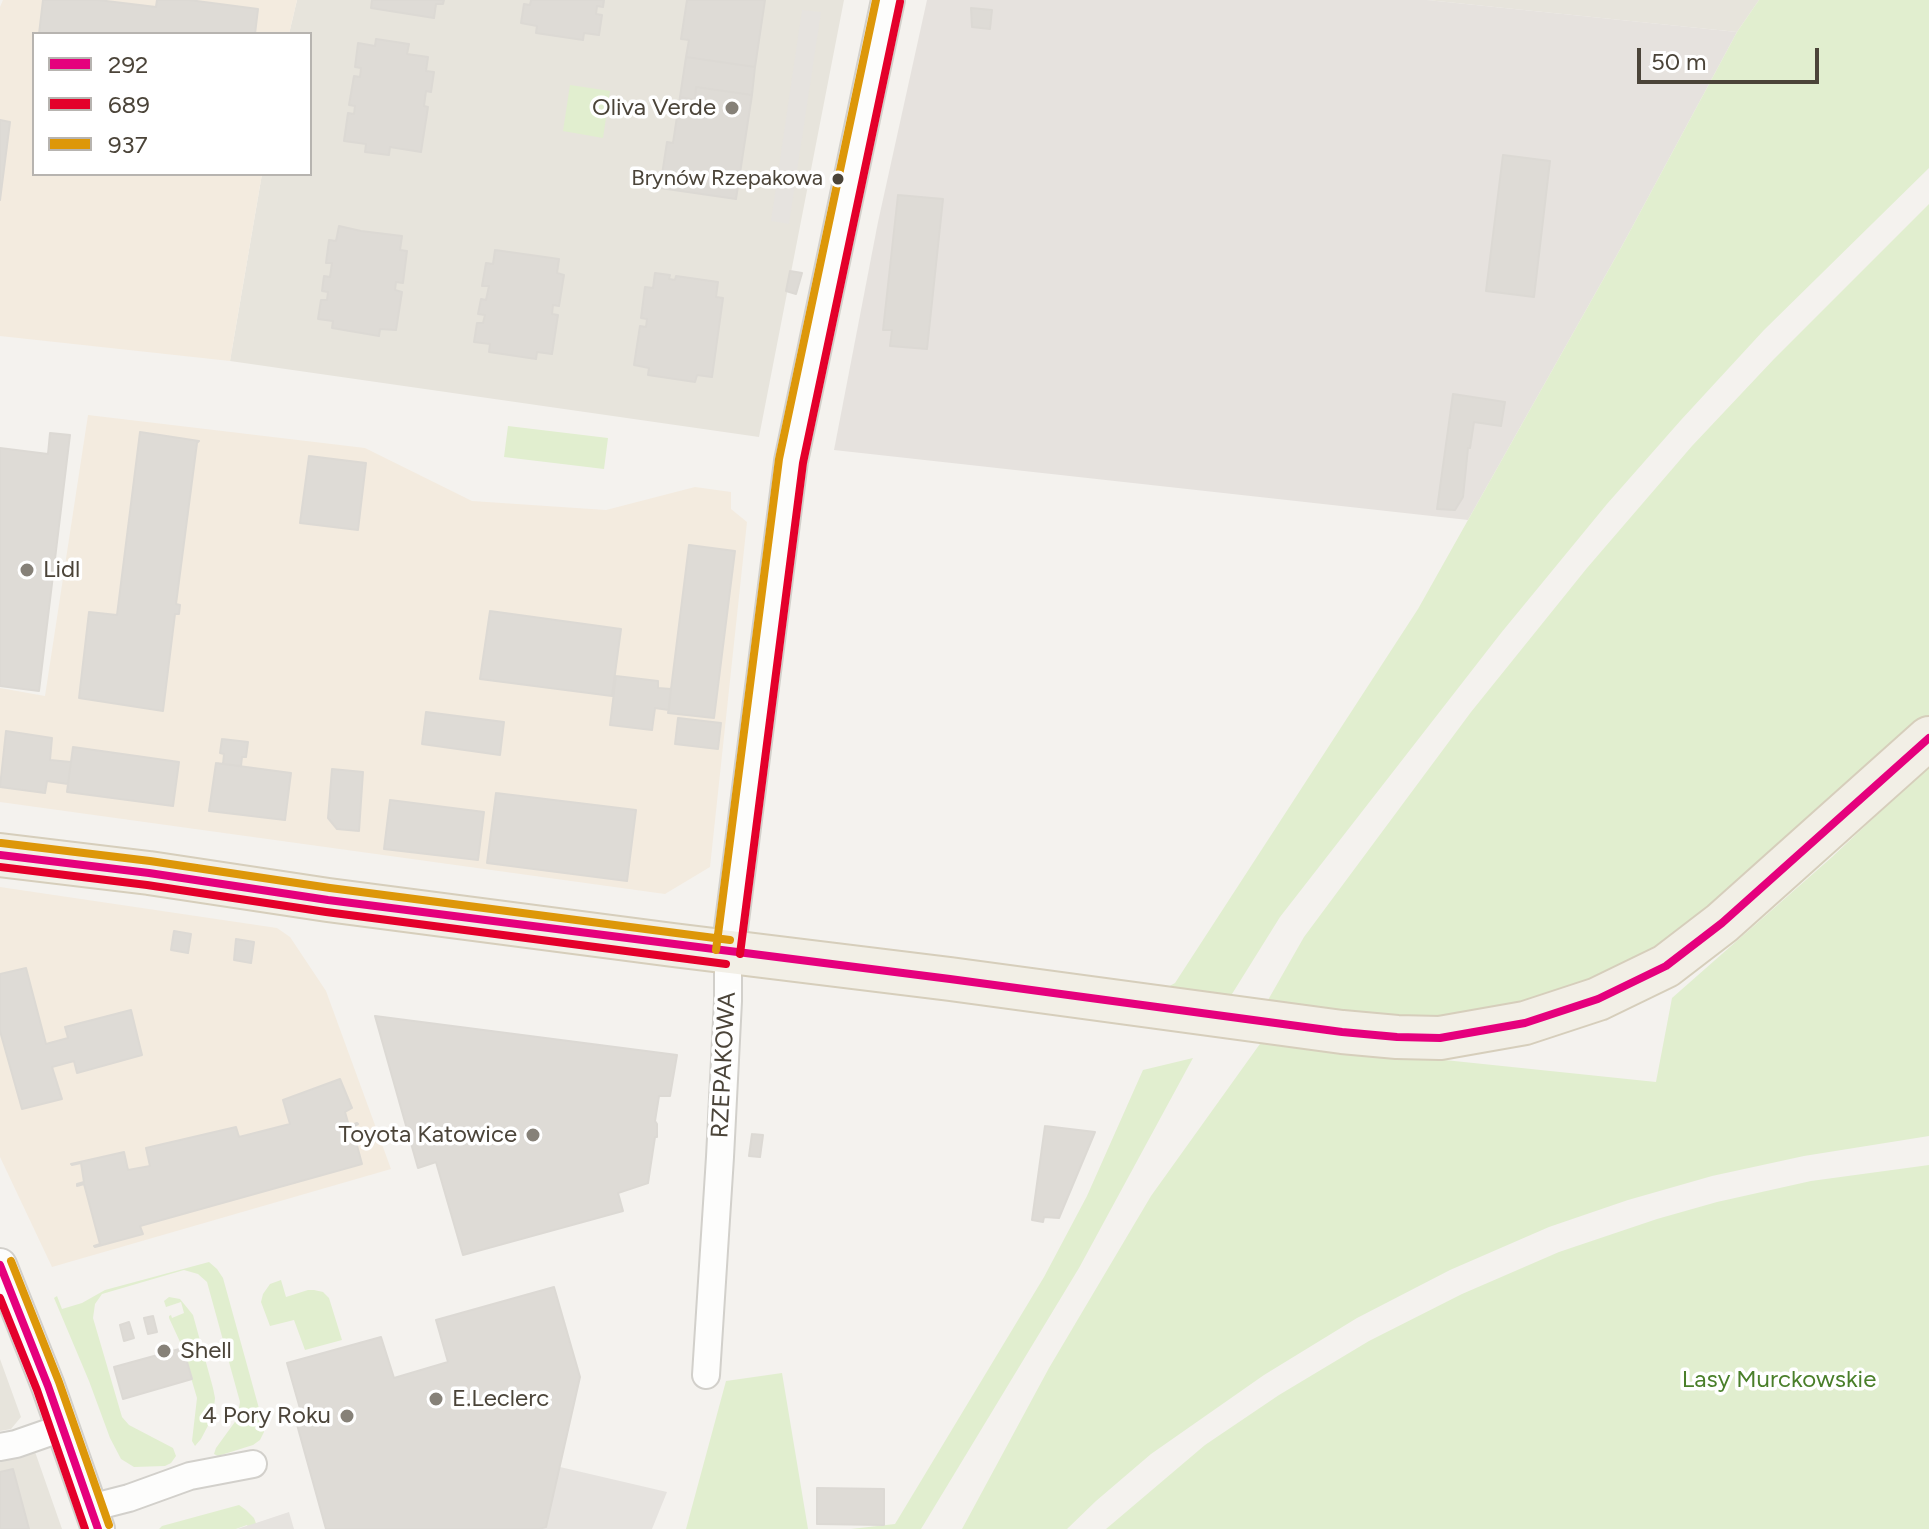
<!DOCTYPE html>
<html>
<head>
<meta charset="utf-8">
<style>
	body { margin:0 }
	#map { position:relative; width:1929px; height:1529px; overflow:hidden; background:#f4f2ee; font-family:Figtree,sans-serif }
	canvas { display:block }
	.legend { position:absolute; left:32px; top:32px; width:280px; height:144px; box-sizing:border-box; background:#fff; border:2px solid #b7b4b0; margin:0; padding:10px 14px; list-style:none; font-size:24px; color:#4b4439 }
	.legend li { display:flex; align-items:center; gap:16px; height:40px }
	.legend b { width:40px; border:2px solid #b7b4b0 }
	.scale { position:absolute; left:1637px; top:48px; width:182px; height:36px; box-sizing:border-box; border:4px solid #4b4439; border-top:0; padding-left:10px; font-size:24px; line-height:28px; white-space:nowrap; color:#4b4439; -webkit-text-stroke:6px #fff; paint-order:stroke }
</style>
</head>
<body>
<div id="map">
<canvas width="1929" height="1529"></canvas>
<ul class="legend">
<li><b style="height:10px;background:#e5007d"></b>292</li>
<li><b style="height:10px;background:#e4002b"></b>689</li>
<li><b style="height:10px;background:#dd9709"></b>937</li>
</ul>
<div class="scale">50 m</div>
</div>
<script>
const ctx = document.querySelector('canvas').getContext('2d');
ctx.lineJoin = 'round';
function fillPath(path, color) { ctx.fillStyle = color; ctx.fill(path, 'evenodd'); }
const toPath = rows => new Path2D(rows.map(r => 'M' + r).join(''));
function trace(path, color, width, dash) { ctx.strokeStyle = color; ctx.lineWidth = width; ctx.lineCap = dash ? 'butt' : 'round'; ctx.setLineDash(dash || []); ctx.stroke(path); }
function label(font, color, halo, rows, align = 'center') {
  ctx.font = font + ' Figtree,sans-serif'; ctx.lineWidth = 7; ctx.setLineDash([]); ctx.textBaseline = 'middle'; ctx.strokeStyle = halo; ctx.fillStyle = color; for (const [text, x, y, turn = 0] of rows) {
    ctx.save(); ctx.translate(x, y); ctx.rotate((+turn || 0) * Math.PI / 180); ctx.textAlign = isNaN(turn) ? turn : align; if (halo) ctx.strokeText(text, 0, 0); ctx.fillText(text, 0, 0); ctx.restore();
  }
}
const residential = toPath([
	[297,0,844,0,759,437,230,361,262,174,310,174,310,34,289,34],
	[1427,0,1759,0,1737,32],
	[0,1359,21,1417,11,1429,0,1431],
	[33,1446,62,1529,0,1529,0,1453]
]);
const commercial = toPath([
	[3,0,297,0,289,34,34,34,34,174,262,174,230,361,0,336,0,7],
	[88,415,365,448,472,501,606,510,695,487,731,492,731,509,747,522,710,867,665,894,0,802,0,688,45,696],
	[0,887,277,928,290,937,326,991,391,1169,52,1267,0,1157]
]);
const industrial = toPath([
	[927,0,1427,0,1737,32,1622,246,1468,520,834,450,878,222]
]);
const green = toPath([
	[1759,0,1929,0,1929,168,1764,330,1681,420,1607,504,1501,633,1280,917,1227,1002,1159,992,1175,983,1418,609,1622,246,1737,32],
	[570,85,610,91,603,138,563,131],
	[1929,204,1929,718,1688,927,1653,948,1572,987,1523,1003,1430,1019,1264,1007,1304,937,1471,712,1587,568,1692,446,1774,359],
	[508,426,608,438,604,469,504,457],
	[1929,766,1929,1136,1804,1156,1712,1176,1628,1200,1549,1227,1450,1270,1357,1318,1264,1375,1151,1454,1096,1501,1067,1529,962,1529,1049,1368,1151,1196,1262,1041,1656,1082,1672,998,1832,857],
	[1193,1058,1079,1268,921,1529,851,1529,895,1524,1044,1277,1087,1196,1143,1070],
	[1929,1165,1929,1529,1106,1529,1205,1445,1279,1395,1369,1341,1462,1294,1559,1252,1657,1219,1717,1202,1811,1181],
	[209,1262,217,1269,223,1278,263,1423,264,1432,260,1440,253,1445,218,1456,214,1454,216,1448,237,1419,240,1402,207,1282,198,1274,184,1270,102,1294,95,1304,93,1318,122,1417,129,1425,173,1448,176,1456,171,1463,165,1466,134,1467,121,1459,110,1438,89,1381,54,1298,57,1296,62,1309,82,1303,105,1290],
	[281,1280,286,1297,308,1290,314,1290,323,1292,329,1298,342,1340,305,1350,294,1320,270,1326,261,1302,263,1294,270,1284],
	[169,1297,180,1299,193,1315,213,1388,215,1398,213,1416,201,1439,195,1446,192,1441,197,1398,181,1344,169,1318,169,1316,171,1315,172,1318,184,1313,181,1302,166,1307,164,1301],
	[782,1373,808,1529,686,1529,726,1381],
	[239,1505,246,1510,254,1518,258,1529,249,1529,247,1525,236,1529,159,1529,162,1526]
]);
const parking = toPath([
	[802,10,821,12,789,224,771,221],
	[560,1467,667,1492,652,1529,539,1529,546,1527],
	[289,1512,294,1529,237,1529,256,1523]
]);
const building = toPath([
	[43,0,98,0,156,7,157,0,189,0,258,9,255,34,39,34,43,0],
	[372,0,444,0,443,4,436,4,434,18,371,8,372,0],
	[531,0,604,0,603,7,597,6,596,14,602,15,599,35,584,33,583,40,536,33,537,26,521,23,524,4,530,5,531,0],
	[687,0,765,0,755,67,686,57,689,40,681,39,687,0],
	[971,8,992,10,990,29,972,27,971,8],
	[376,39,409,44,407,54,428,57,426,71,434,72,431,92,426,91,424,106,428,107,421,152,390,147,389,155,365,152,366,144,344,141,348,113,354,114,355,106,349,105,354,76,360,77,361,68,355,67,358,43,375,46,376,39],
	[686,57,755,67,752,95,696,87,695,100,680,97,686,57],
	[696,87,752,95,736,199,660,188,667,142,673,143,680,97,695,100,696,87],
	[0,120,10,122,0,200,0,120],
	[1503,155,1550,161,1534,297,1486,291,1503,155],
	[898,195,943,199,927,349,890,346,892,330,883,330,898,195],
	[339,226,361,231,402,236,400,250,407,251,403,283,396,282,395,290,402,292,396,330,380,329,379,336,332,328,333,321,318,319,321,300,327,300,328,292,322,291,324,276,330,277,332,263,326,263,329,240,336,241,339,226],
	[495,250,559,259,557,273,564,275,559,306,553,305,552,314,558,315,552,354,537,352,536,359,489,352,490,344,474,342,477,323,483,323,485,315,478,314,481,299,486,300,489,286,482,286,486,263,493,264,495,250],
	[790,271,802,273,796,294,786,291,790,271],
	[655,273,670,275,669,279,675,280,676,276,718,282,716,297,723,298,712,377,697,375,695,382,648,375,649,368,634,365,640,326,646,327,647,319,641,318,645,287,653,288,655,273],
	[1453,394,1505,402,1501,426,1474,422,1470,448,1468,448,1463,497,1455,510,1437,509,1453,394],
	[140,432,199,441,197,443,176,604,180,605,179,614,175,614,163,711,79,698,89,612,117,615,140,432],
	[50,433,70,435,39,691,0,686,0,448,48,454,50,433],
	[309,456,366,463,358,530,300,523,309,456],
	[689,545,735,551,714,718,668,713,689,545],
	[490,611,621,629,612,696,480,679,490,611],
	[616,676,658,681,658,688,671,689,669,710,655,708,652,730,610,725,616,676],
	[426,712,504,722,500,755,422,744,426,712],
	[678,718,721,723,718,749,675,744,678,718],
	[6,731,52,738,50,760,71,762,68,784,47,781,45,793,0,787,6,731],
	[222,739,248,742,246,757,242,757,241,766,223,764,224,754,220,753,222,739],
	[73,747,179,762,173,806,67,792,73,747],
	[216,763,291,773,285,820,209,811,216,763],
	[332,769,363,772,359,831,337,829,328,818,332,769],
	[496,793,636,810,627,881,487,863,496,793],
	[390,800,484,812,478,860,384,849,390,800],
	[174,931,191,934,188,953,171,950,174,931],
	[236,939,254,942,251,963,234,960,236,939],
	[26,968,46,1044,68,1038,65,1027,131,1010,142,1055,77,1073,74,1061,52,1067,62,1099,22,1109,0,1031,0,974,26,968],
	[375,1016,677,1055,670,1096,659,1096,655,1121,657,1124,657,1137,655,1137,648,1183,618,1193,623,1211,463,1255,436,1162,418,1168,375,1016],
	[340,1079,352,1108,345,1112,349,1126,357,1123,358,1124,352,1127,362,1164,140,1226,143,1234,95,1247,94,1246,100,1244,84,1184,77,1186,77,1184,84,1182,81,1163,72,1165,71,1164,124,1152,128,1170,150,1166,146,1148,236,1127,239,1137,290,1124,283,1100,340,1079],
	[1045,1126,1095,1132,1059,1218,1044,1217,1043,1222,1032,1220,1045,1126],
	[752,1134,763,1135,760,1157,749,1156,752,1134],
	[554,1287,580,1377,546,1527,539,1529,326,1529,296,1421,303,1419,287,1363,381,1337,394,1378,448,1362,436,1320,554,1287],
	[153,1316,157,1332,148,1334,144,1318,153,1316],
	[129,1322,134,1338,124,1341,120,1325,129,1322],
	[183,1348,192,1379,123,1399,114,1367,183,1348],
	[13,1469,24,1510,29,1529,0,1529,0,1472,13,1469],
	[817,1488,884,1489,884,1525,817,1524,817,1488]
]);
const minor = toPath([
	[706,1375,720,1157,728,1001,728,952],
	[0,1447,16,1444,62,1428],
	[90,1508,129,1498,190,1476,253,1464]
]);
const tertiary = toPath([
	[728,952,791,461,888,0],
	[0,1265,48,1386,98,1529]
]);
const primary = toPath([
	[0,855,149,873,328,900,673,945,950,979,1342,1032,1397,1037,1440,1038,1525,1023,1598,999,1666,966,1722,923,1929,738]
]);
const bus1 = toPath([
	[0,855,149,873,328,900,950,979,1342,1032,1397,1037,1440,1038,1525,1023,1598,999,1666,966,1722,923,1929,738],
	[0,1265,48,1386,98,1529]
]);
const bus2 = toPath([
	[0,867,147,885,326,912,726,964],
	[740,954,803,463,900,2],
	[0,1298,37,1390,85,1529]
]);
const bus3 = toPath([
	[1,843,150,861,330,888,730,940],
	[716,950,779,459,876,0],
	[11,1261,59,1382,109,1525]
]);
const markers = [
	[732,108,8,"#868178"],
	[838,179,7,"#4b4439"],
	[27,570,8,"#868178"],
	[533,1135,8,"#868178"],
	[164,1351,8,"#868178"],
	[436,1399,8,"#868178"],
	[347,1416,8,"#868178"]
];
const busNames = [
	["Brynów Rzepakowa",823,179]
];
const poiNames = [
	["Oliva Verde",716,108],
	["Lidl",43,570,"left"],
	["Toyota Katowice",517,1135],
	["Shell",180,1351,"left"],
	["E.Leclerc",452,1399,"left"],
	["4 Pory Roku",331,1416]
];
const streetNames = [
	["RZEPAKOWA",724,1065,-87]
];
const parkNames = [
	["Lasy Murckowskie",1779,1380]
];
fillPath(residential, '#e7e4dc');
fillPath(commercial, '#f3ebdf');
fillPath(industrial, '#e6e2de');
fillPath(green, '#e1eecf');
fillPath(parking, '#e6e3df');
fillPath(building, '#dedbd6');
trace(building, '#dcd9d4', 2);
trace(minor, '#d2d0cb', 30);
trace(tertiary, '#d2d0cb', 36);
trace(primary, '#d6cebb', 46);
trace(minor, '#fdfdfc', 26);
trace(tertiary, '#fdfdfc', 32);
trace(primary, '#f2efe6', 42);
trace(bus1, '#e5007d', 8);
trace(bus2, '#e4002b', 8);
trace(bus3, '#dd9709', 8);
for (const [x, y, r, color] of markers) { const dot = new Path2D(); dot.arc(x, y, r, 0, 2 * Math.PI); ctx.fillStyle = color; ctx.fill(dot); trace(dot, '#fff', 3); }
label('22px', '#4b4439', '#fff', busNames, 'right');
label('24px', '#4b4439', '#fff', poiNames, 'right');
label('24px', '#4b4439', '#fff', streetNames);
label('24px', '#4a7f2a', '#fff', parkNames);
</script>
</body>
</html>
